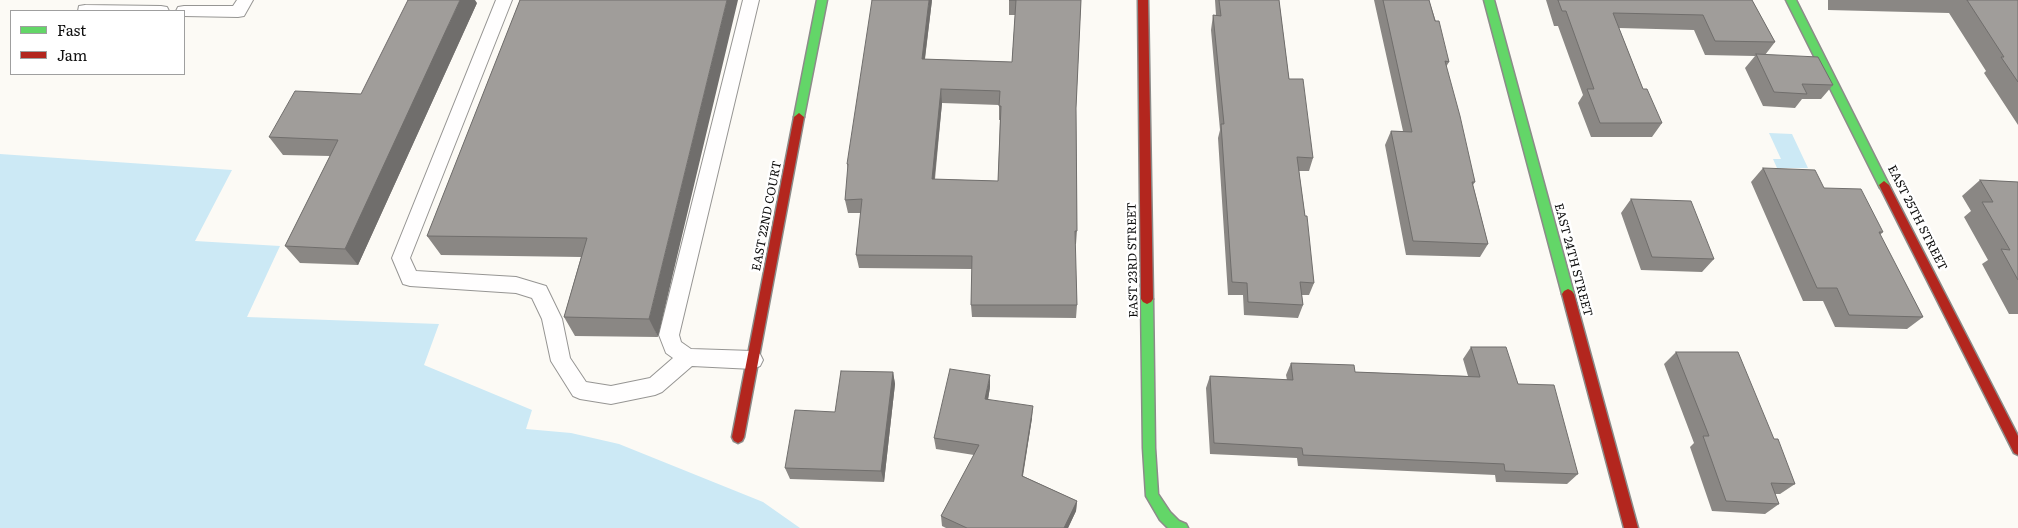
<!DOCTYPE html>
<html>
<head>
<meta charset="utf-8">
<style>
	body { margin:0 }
	#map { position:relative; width:2018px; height:528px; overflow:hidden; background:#fcfaf5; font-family:Literata,serif }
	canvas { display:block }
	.legend { position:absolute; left:10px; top:10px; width:175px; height:65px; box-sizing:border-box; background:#fff; border:1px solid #9f9f9f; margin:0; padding:6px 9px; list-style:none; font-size:15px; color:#0f0f0f }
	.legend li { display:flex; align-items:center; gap:10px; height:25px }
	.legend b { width:25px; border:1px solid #9f9f9f }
</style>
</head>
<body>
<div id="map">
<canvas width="2018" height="528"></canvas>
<ul class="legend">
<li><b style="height:6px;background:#63d668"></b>Fast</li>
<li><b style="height:6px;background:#b3261e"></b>Jam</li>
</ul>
</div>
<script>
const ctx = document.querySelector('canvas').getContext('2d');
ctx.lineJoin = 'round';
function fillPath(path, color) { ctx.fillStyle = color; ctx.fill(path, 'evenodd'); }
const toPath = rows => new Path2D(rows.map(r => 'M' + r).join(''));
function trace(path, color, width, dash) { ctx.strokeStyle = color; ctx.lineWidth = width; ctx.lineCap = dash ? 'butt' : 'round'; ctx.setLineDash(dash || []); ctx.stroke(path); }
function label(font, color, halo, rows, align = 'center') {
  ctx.font = font + ' Literata,serif'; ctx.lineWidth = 5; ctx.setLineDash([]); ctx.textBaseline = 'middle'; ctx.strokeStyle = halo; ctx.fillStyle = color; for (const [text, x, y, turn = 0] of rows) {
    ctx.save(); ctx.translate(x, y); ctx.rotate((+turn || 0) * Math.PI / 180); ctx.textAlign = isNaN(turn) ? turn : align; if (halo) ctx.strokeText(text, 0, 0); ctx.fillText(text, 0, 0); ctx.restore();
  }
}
const water = toPath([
	[1769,133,1792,134,1808,168,1777,168,1773,159,1781,159],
	[0,154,232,170,195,241,280,246,247,317,439,324,424,365,532,410,526,429,571,433,619,444,763,502,800,528,0,528]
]);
const lane = toPath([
	[237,0,253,0,244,16,238,17,184,16,184,11,176,11,178,7,184,6,233,6,237,0],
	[496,0,512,0,410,258,416,271,516,277,546,286,562,319,570,358,586,382,611,386,650,378,673,358,666,353,659,335,743,0,759,0,679,335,681,342,691,349,753,351,760,354,763,360,760,366,753,369,692,366,662,392,655,395,611,404,580,399,573,396,551,361,542,319,532,298,516,293,410,286,403,284,392,258,496,0],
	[85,5,161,6,167,7,169,11,78,11,79,6,85,5]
]);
const fast = toPath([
	[817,0,827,0,804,117,799,121,794,117,817,0],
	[1484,0,1494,0,1574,294,1572,297,1568,299,1564,297,1562,294,1484,0],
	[1786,0,1796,0,1889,185,1888,188,1880,188,1786,0],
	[1147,294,1151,296,1153,299,1155,448,1158,494,1170,512,1179,521,1186,524,1188,528,1168,528,1160,520,1146,496,1143,448,1141,299,1143,296,1147,294]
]);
const jam = toPath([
	[1138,0,1148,0,1153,299,1151,302,1147,304,1143,302,1141,299,1138,0],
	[799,113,804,117,744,437,742,441,738,443,734,441,732,437,794,117,799,113],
	[1884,181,1889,185,2018,436,2018,455,2014,453,1879,185,1884,181],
	[1568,289,1572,291,1574,294,1638,528,1624,528,1562,294,1564,291,1568,289]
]);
const wall = toPath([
	[520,0,658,337,575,336,564,317,581,257,441,255,427,236],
	[932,0,925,59,1012,62,1015,15,1009,15,1009,0,1081,0,1076,108,1077,231,1076,244,1075,244,1077,305,1076,318,972,317,971,305,972,269,859,268,856,255,861,213,848,213,845,200,848,170,847,164],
	[942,103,999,105,999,120,1000,120,998,181,935,179],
	[1215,0,1279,0,1289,79,1313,158,1309,171,1299,171,1314,283,1309,295,1302,295,1303,305,1298,318,1244,315,1243,295,1228,295,1218,138,1220,130,1211,30,1213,15,1216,15],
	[1374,0,1429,0,1449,62,1446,67,1475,182,1473,185,1488,244,1480,257,1406,255,1385,145,1391,131,1403,131],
	[1546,0,1752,0,1775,42,1765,55,1833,85,1821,99,1802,99,1795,108,1763,106,1745,68,1755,56,1705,55,1694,30,1619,28,1643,89,1662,123,1652,137,1591,137,1578,103,1583,95,1558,26,1554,26],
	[1828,0,2018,0,2018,125,1984,73,1986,71,1949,13,1828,10],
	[477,3,358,265,300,263,285,246,330,156,283,155,269,137,361,94],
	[1763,168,1824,188,1883,232,1880,235,1923,317,1907,329,1835,327,1823,301,1803,301,1751,182],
	[1980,180,2018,182,2018,314,2009,314,1982,264,1988,260,1964,217,1971,211,1962,196],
	[1631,199,1714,259,1702,272,1641,270,1621,213],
	[1471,347,1518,384,1578,474,1567,484,1496,482,1495,475,1298,466,1297,458,1210,454,1206,388,1210,376,1287,380,1286,375,1291,363,1355,372,1468,376,1463,359],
	[1676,352,1774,439,1795,484,1780,494,1775,494,1779,504,1765,514,1712,511,1690,447,1694,443,1664,364],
	[893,372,895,384,884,482,790,479,785,468,835,412],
	[990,387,988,400,1032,418,1023,476,1077,501,1076,511,1068,528,946,528,942,526,941,516,974,455,936,449,934,438]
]);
const shadedWall = toPath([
	[460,0,475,0,477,3,358,265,345,249],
	[727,0,738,0,658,337,649,319],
	[929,0,932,0,923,73,922,59],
	[941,89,942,103,933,192,932,179],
	[893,372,895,384,884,482,881,471],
	[990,375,990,387,986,411,985,399],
	[1033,406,1032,418,1021,486,1022,476],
	[1077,501,1076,511,1068,528,1064,528]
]);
const building = toPath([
	[408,0,460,0,345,249,285,246,338,140,269,137,295,91,361,94,408,0],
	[520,0,727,0,649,319,564,317,587,238,427,236,520,0],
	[872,0,929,0,922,59,1012,62,1016,0,1009,0,1081,0,1076,108,1077,231,1075,231,1077,305,971,305,972,256,856,255,862,199,845,200,848,164,847,164,872,0],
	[941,89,1000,91,999,106,1001,106,998,181,932,179,941,89],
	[1219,0,1279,0,1289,79,1303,79,1313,158,1297,157,1305,216,1307,216,1314,283,1300,282,1303,305,1248,302,1247,283,1232,282,1221,124,1224,124,1213,15,1221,16,1219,0],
	[1383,0,1429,0,1435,21,1439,21,1449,62,1445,61,1460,116,1475,182,1472,182,1488,244,1413,241,1391,131,1412,132,1383,0],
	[1558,0,1752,0,1775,42,1715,41,1703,15,1613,13,1643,89,1647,89,1662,123,1600,123,1587,89,1594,89,1566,11,1562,11,1558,0],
	[1967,0,2018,0,2018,82,2001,57,2004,57,1967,0],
	[1756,54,1818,57,1833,85,1802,84,1807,94,1774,92,1756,54],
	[1763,168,1815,170,1824,188,1861,189,1883,232,1879,232,1923,317,1849,315,1837,288,1817,288,1763,168],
	[1980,180,2018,182,2018,280,2001,249,2010,250,1982,202,1993,202,1980,180],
	[1631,199,1691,201,1714,259,1652,257,1631,199],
	[1471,347,1506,347,1518,384,1554,385,1578,474,1505,471,1504,464,1303,455,1302,448,1214,443,1210,376,1293,380,1291,363,1354,365,1355,372,1480,377,1471,347],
	[1676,352,1738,352,1774,439,1778,439,1795,484,1771,483,1779,504,1726,501,1703,436,1709,436,1676,352],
	[950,369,990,375,985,399,1033,406,1022,476,1077,501,1064,528,967,528,941,516,979,445,934,438,950,369],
	[841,371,893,372,881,471,785,468,795,410,835,412,841,371]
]);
const streetNames = [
	["EAST 22ND COURT",767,216,-79],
	["EAST 25TH STREET",1917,218,63],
	["EAST 23RD STREET",1133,260,-91],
	["EAST 24TH STREET",1573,260,75]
];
fillPath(water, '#cce9f5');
trace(lane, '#969593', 2);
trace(fast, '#8c8b89', 3);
trace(jam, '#8c8b89', 3);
fillPath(lane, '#fffefe');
fillPath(fast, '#63d668');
fillPath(jam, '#b3261e');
fillPath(wall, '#8a8784');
fillPath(shadedWall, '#706e6c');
fillPath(building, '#a09d9a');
trace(building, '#706e6c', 1);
label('12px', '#0f0f0f', '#fff', streetNames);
</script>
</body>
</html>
